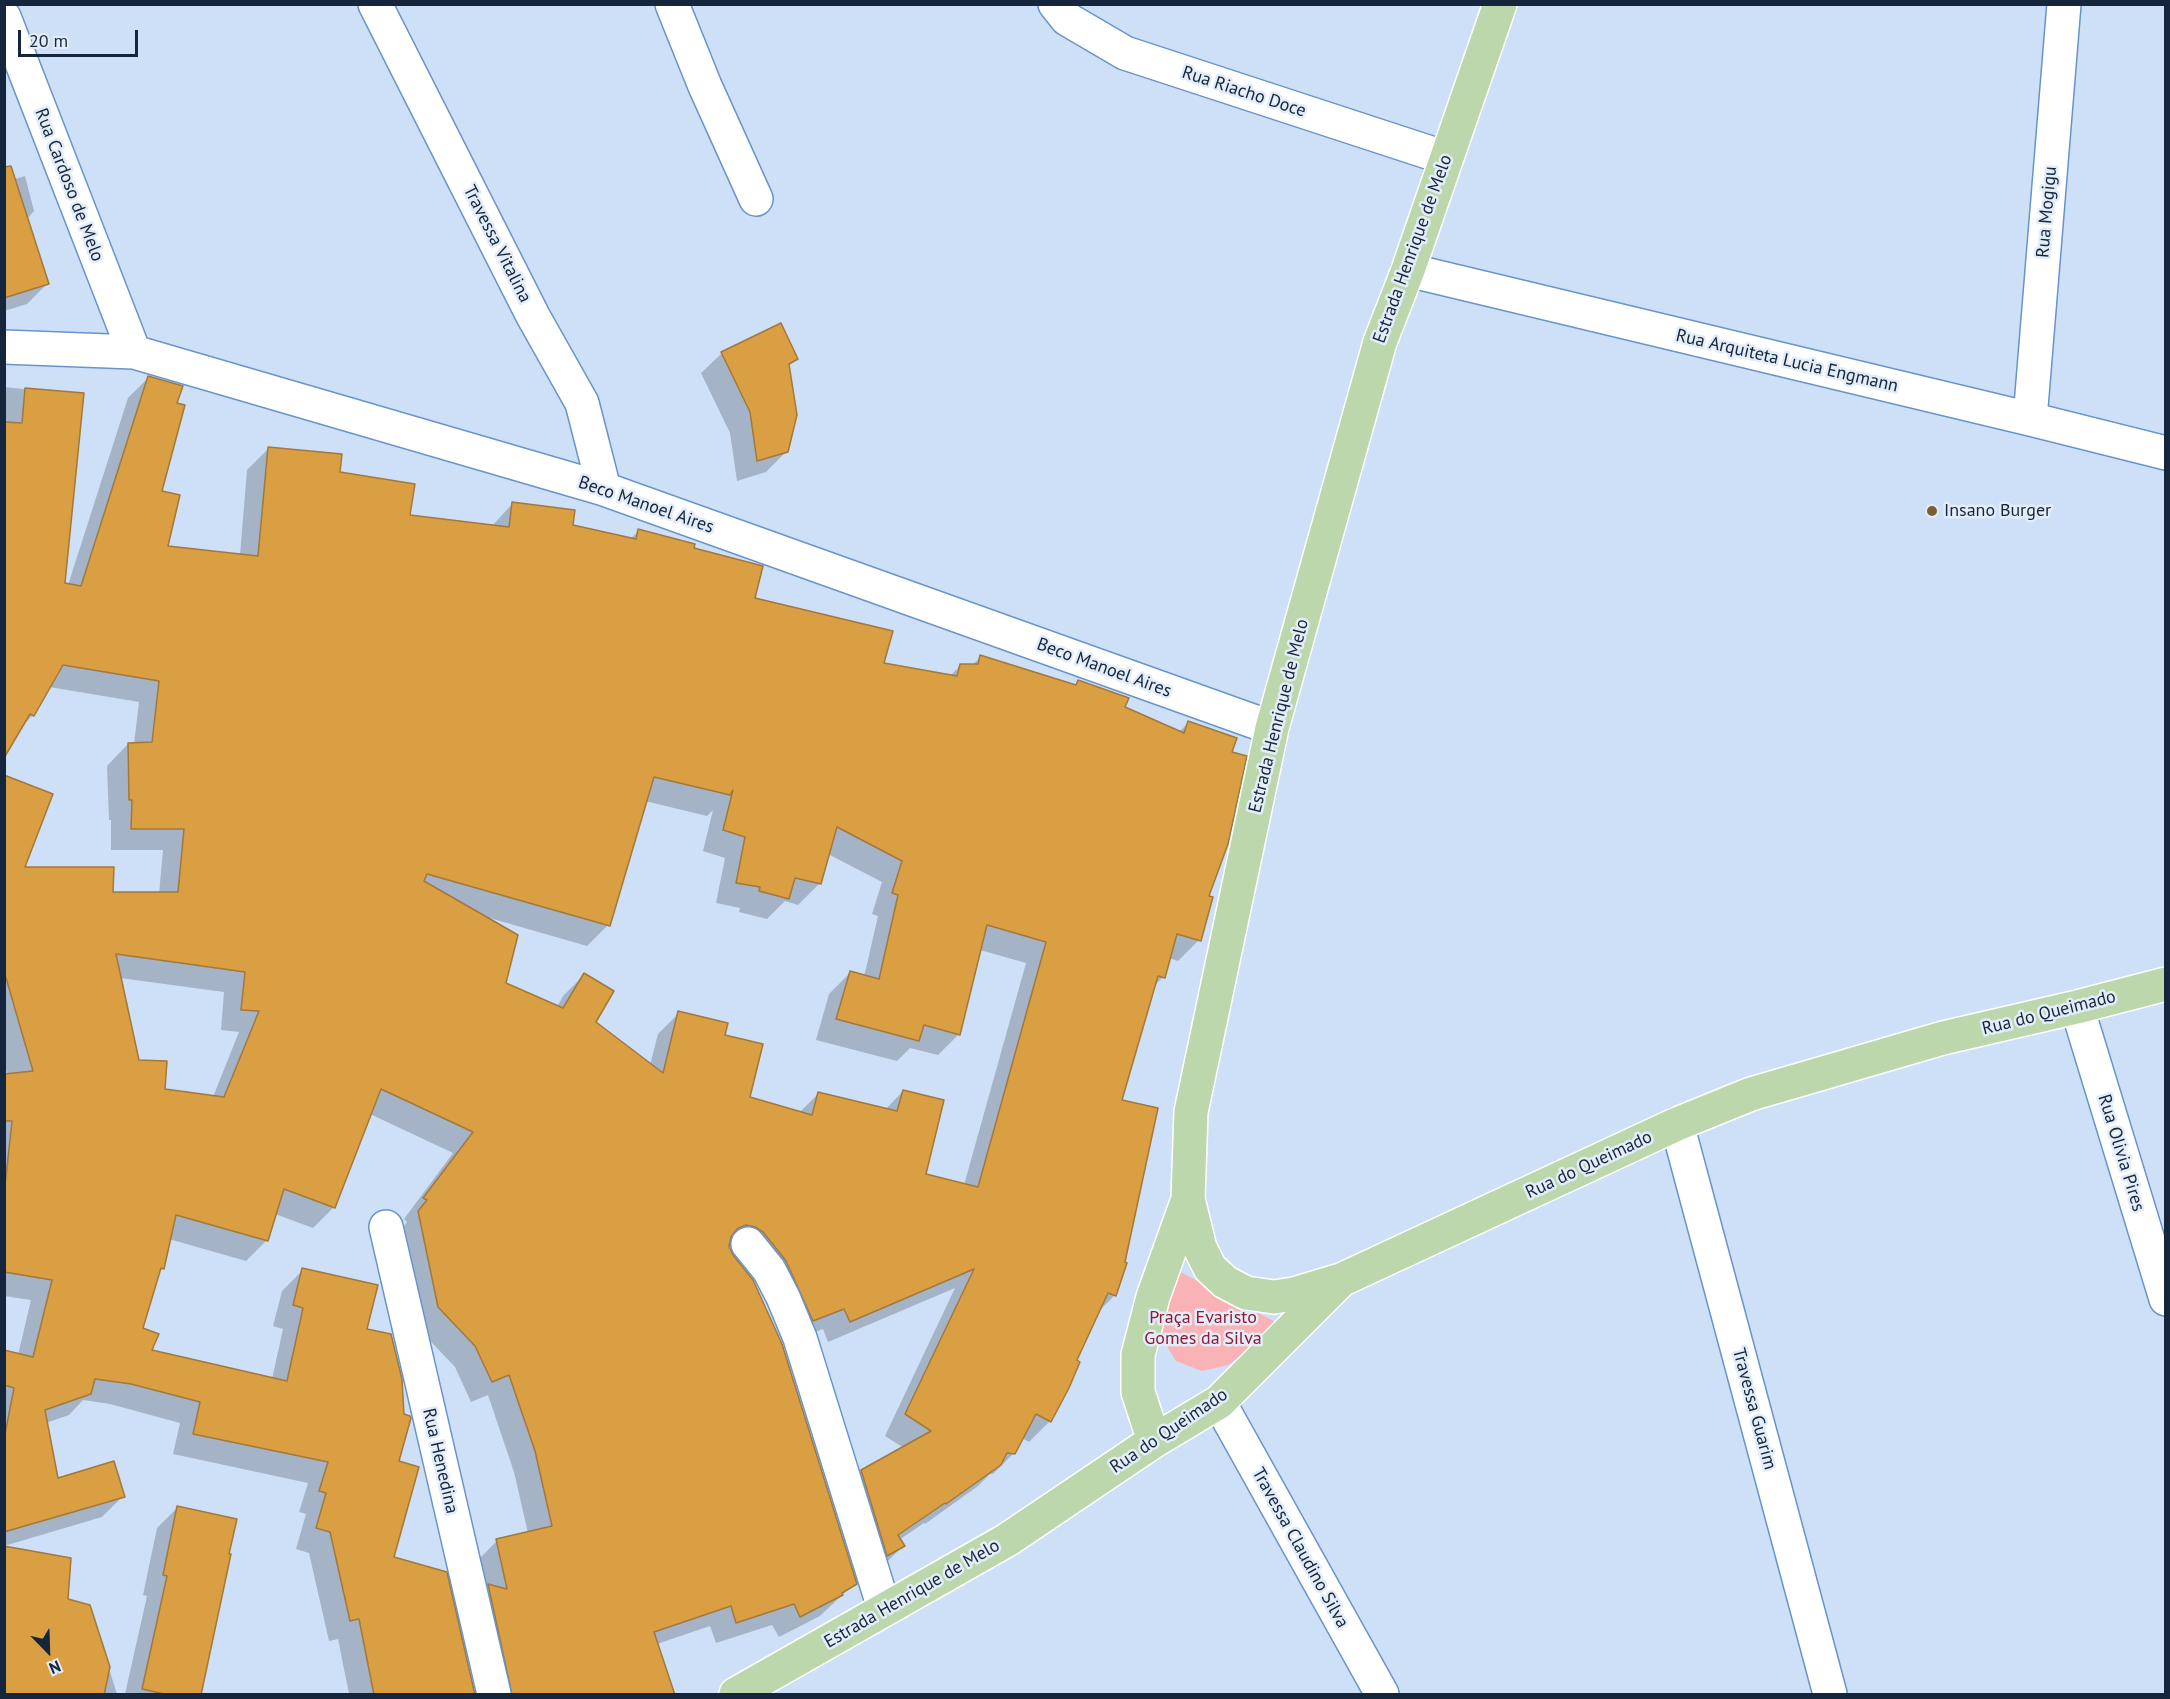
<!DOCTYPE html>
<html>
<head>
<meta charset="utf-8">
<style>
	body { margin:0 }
	#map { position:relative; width:2170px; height:1699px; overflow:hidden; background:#cee0f8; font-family:"PT Sans",sans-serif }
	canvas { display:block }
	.frame { position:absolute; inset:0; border:6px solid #15263c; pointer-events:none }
	.north { position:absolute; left:18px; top:1621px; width:60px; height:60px; -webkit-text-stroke:4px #e3edf9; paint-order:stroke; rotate:157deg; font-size:16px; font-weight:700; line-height:24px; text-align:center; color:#15263c }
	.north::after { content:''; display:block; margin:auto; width:21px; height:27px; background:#15263c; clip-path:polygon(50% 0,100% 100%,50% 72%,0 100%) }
	.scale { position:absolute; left:18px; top:30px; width:120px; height:27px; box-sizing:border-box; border:3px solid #15263c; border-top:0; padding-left:8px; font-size:18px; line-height:21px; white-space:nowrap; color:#15263c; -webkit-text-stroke:4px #e3edf9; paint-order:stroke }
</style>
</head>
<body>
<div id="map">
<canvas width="2170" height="1699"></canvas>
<div class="frame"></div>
<div class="north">N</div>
<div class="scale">20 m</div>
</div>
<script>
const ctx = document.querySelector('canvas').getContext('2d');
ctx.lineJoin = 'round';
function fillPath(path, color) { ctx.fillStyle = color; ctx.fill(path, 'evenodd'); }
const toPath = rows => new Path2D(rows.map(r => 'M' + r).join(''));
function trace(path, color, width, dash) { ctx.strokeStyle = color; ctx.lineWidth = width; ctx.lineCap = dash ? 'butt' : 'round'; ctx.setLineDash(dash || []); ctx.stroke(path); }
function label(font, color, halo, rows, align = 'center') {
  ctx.font = font + ' "PT Sans",sans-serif'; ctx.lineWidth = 5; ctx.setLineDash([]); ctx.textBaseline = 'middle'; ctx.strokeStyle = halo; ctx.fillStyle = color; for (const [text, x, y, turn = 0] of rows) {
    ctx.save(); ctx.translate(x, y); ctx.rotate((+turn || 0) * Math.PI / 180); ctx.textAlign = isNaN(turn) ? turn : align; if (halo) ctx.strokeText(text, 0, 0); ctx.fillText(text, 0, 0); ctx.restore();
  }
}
const green = toPath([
	[1173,1268,1283,1326,1228,1365,1202,1371,1176,1361,1157,1331]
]);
const shadow = toPath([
	[4,168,8,181,25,176,34,211,27,219,47,284,27,304,4,311],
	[722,353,796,359,788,367,787,451,766,472,737,481,730,433,701,373],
	[149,377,175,404,160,492,166,548,240,555,247,470,268,449,338,473,408,516,491,527,513,503,572,527,630,539,639,531,692,549,753,599,883,664,950,676,961,665,972,665,981,657,1074,686,1079,681,1123,707,1179,732,1188,723,1230,754,1199,940,1178,961,1169,958,1163,977,1153,987,1120,1101,1115,1295,1098,1312,1050,1421,1029,1442,1022,1438,1014,1453,993,1474,990,1474,978,1486,925,1524,924,1523,899,1540,903,1546,882,1567,840,1492,861,1471,904,1448,885,1436,955,1288,828,1342,823,1329,792,1341,765,1282,733,1247,728,1246,855,1583,820,1616,779,1637,772,1625,716,1643,710,1626,657,1644,672,1694,488,1694,476,1562,497,1541,528,1533,514,1472,488,1395,471,1402,455,1367,418,1328,398,1234,407,1222,404,1219,453,1153,370,1114,334,1207,313,1228,275,1214,267,1240,246,1261,169,1239,163,1268,158,1273,142,1329,150,1351,272,1379,283,1329,273,1326,282,1291,303,1270,365,1330,397,1462,392,1558,473,1694,349,1694,338,1639,329,1641,309,1553,296,1549,306,1514,299,1512,308,1483,173,1454,180,1423,110,1404,83,1400,69,1415,46,1423,57,1480,123,1496,102,1517,4,1546,4,1352,18,1355,31,1300,4,1296,4,1093,21,1120,4,1063,4,777,23,868,112,893,159,894,163,850,111,850,111,820,109,820,107,766,128,744,134,744,139,702,49,687,33,715,19,729,4,755,4,387,82,395,64,584,68,585,128,398],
	[645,801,707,816,713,810,703,851,725,858,716,903,740,908,739,912,767,919,785,901,798,905,819,884,828,854,882,882,872,914,878,916,864,977,850,973,829,994,816,1040,897,1061,910,1048,938,1055,959,1034,980,950,1026,963,964,1185,924,1175,903,1091,885,1110,818,1094,799,1113,748,1098,724,1036,679,1013,658,1034,650,1065,594,1022,584,975,563,996,557,1007,505,984,486,917,587,946,608,925],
	[120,978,224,992,221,1030,239,1032,213,1097,163,1090,138,1061],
	[177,1508,199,1694,125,1694,147,1596,143,1595,157,1528],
	[66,1601,89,1606,117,1694,4,1694]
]);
const building = toPath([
	[11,166,49,284,4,298,4,167,11,166],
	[781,323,798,359,789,364,797,415,788,452,757,461,750,412,721,352,781,323],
	[148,376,183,386,177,403,185,405,162,491,180,495,168,546,258,556,268,447,342,454,340,472,415,484,410,515,509,527,512,502,575,510,573,525,636,539,638,529,695,544,694,548,763,566,755,598,893,631,884,663,957,676,960,664,978,664,980,655,1076,685,1078,680,1129,698,1125,707,1184,733,1188,721,1237,738,1232,752,1247,756,1228,844,1209,896,1213,897,1201,941,1177,934,1165,978,1158,976,1122,1100,1158,1108,1125,1262,1127,1263,1116,1296,1108,1293,1077,1360,1080,1362,1069,1388,1051,1422,1036,1414,1015,1454,1007,1453,1001,1465,946,1504,945,1503,898,1535,905,1546,887,1556,861,1470,931,1431,905,1414,974,1269,850,1322,844,1309,813,1321,786,1261,763,1232,755,1227,746,1225,737,1229,731,1237,729,1246,733,1255,753,1280,782,1344,857,1584,842,1593,843,1595,800,1617,794,1604,736,1623,731,1606,654,1632,675,1695,512,1695,488,1584,507,1589,496,1539,552,1526,535,1451,509,1375,492,1382,475,1346,438,1307,418,1211,427,1200,423,1198,473,1132,381,1089,335,1208,284,1189,268,1241,176,1215,164,1269,161,1268,143,1328,159,1334,152,1350,287,1381,303,1308,293,1305,302,1268,378,1285,367,1329,391,1334,402,1379,404,1414,410,1416,411,1418,399,1461,419,1467,394,1557,447,1572,475,1695,374,1695,359,1619,350,1621,330,1532,316,1528,326,1493,319,1491,328,1462,193,1434,200,1402,131,1384,95,1379,91,1394,45,1410,58,1478,114,1461,125,1497,4,1532,4,1439,14,1388,4,1385,4,1350,33,1357,52,1280,4,1272,4,1195,12,1121,4,1121,4,1074,33,1071,4,971,4,775,53,794,25,867,114,867,113,892,178,892,184,829,131,829,132,800,129,800,128,743,152,742,159,681,63,665,34,716,30,714,4,758,4,422,22,423,25,388,84,393,65,583,81,586,148,376],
	[654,777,730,795,733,790,723,830,745,837,736,883,760,887,759,891,789,899,795,878,821,884,837,827,902,861,892,893,898,895,879,979,850,971,836,1019,919,1041,924,1025,960,1035,987,925,1046,942,978,1187,926,1174,944,1100,903,1090,897,1111,818,1092,812,1115,750,1097,763,1044,725,1035,728,1023,678,1011,663,1073,596,1022,614,991,584,973,563,1008,506,983,518,935,424,881,427,874,610,926,654,777],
	[116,954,245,972,241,1010,259,1011,224,1097,165,1089,167,1061,139,1060,116,954],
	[177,1506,237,1519,229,1554,231,1554,201,1695,169,1695,142,1689,167,1576,163,1575,177,1506],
	[4,1546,71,1558,68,1599,90,1605,110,1667,104,1695,4,1695,4,1546]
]);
const minor = toPath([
	[375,4,533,316,582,403,604,489],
	[672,4,705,86,756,199],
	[1055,4,1067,19,1125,53,1446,158],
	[4,17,134,352],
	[1408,270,2030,419,2166,453],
	[4,347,134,352,604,489,1272,728],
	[2030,419,2064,4],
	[2077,1007,2166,1299],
	[1677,1124,1830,1694],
	[386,1227,494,1694],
	[748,1244,769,1270,783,1297,800,1338,884,1608],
	[1219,1402,1382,1694]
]);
const major = toPath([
	[1188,1199,1200,1248,1210,1268,1225,1282,1246,1293,1274,1297,1294,1294,1337,1281],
	[1154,1441,1138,1392,1138,1355,1153,1297,1188,1199,1191,1112,1272,728,1380,342,1408,270,1500,4],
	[736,1694,1007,1540,1154,1441,1219,1402,1341,1280,1677,1124,1751,1094,1943,1038,2077,1007,2166,984]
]);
const markers = [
	[1932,511,6,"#7d5e33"]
];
const streetNames = [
	["Rua Riacho Doce",1244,92,18],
	["Rua Cardoso de Melo",69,185,69],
	["Rua Mogigu",2047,212,-85],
	["Travessa Vitalina",497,244,63],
	["Estrada Henrique de Melo",1413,249,-70],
	["Rua Arquiteta Lucia Engmann",1787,361,13],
	["Beco Manoel Aires",646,505,19],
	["Beco Manoel Aires",1104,668,20],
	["Estrada Henrique de Melo",1279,716,-76],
	["Rua do Queimado",2049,1013,-14],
	["Rua Olivia Pires",2121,1153,73],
	["Rua do Queimado",1589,1165,-25],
	["Travessa Guarim",1754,1409,75],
	["Rua do Queimado",1169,1431,-34],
	["Rua Henedina",440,1461,77],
	["Travessa Claudino Silva",1300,1548,61],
	["Estrada Henrique de Melo",912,1594,-30]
];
const poiNames = [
	["Insano Burger",1944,511]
];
const parkNames = [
	["Praça Evaristo",1203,1318],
	["Gomes da Silva",1203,1339]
];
fillPath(green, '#f9b3b7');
fillPath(shadow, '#0003');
fillPath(building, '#da9e43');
trace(building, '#a2783b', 1.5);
trace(minor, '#6994ca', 36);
trace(major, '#fff', 36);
trace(minor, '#fff', 33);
trace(major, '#bcd7ac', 33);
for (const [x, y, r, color] of markers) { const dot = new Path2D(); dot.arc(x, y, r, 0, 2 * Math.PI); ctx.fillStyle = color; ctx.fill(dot); trace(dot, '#e3edf9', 2); }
label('18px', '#15263c', '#e3edf9', streetNames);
label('18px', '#15263c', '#e3edf9', poiNames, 'left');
label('18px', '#8f1933', '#e3edf9', parkNames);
</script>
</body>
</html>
